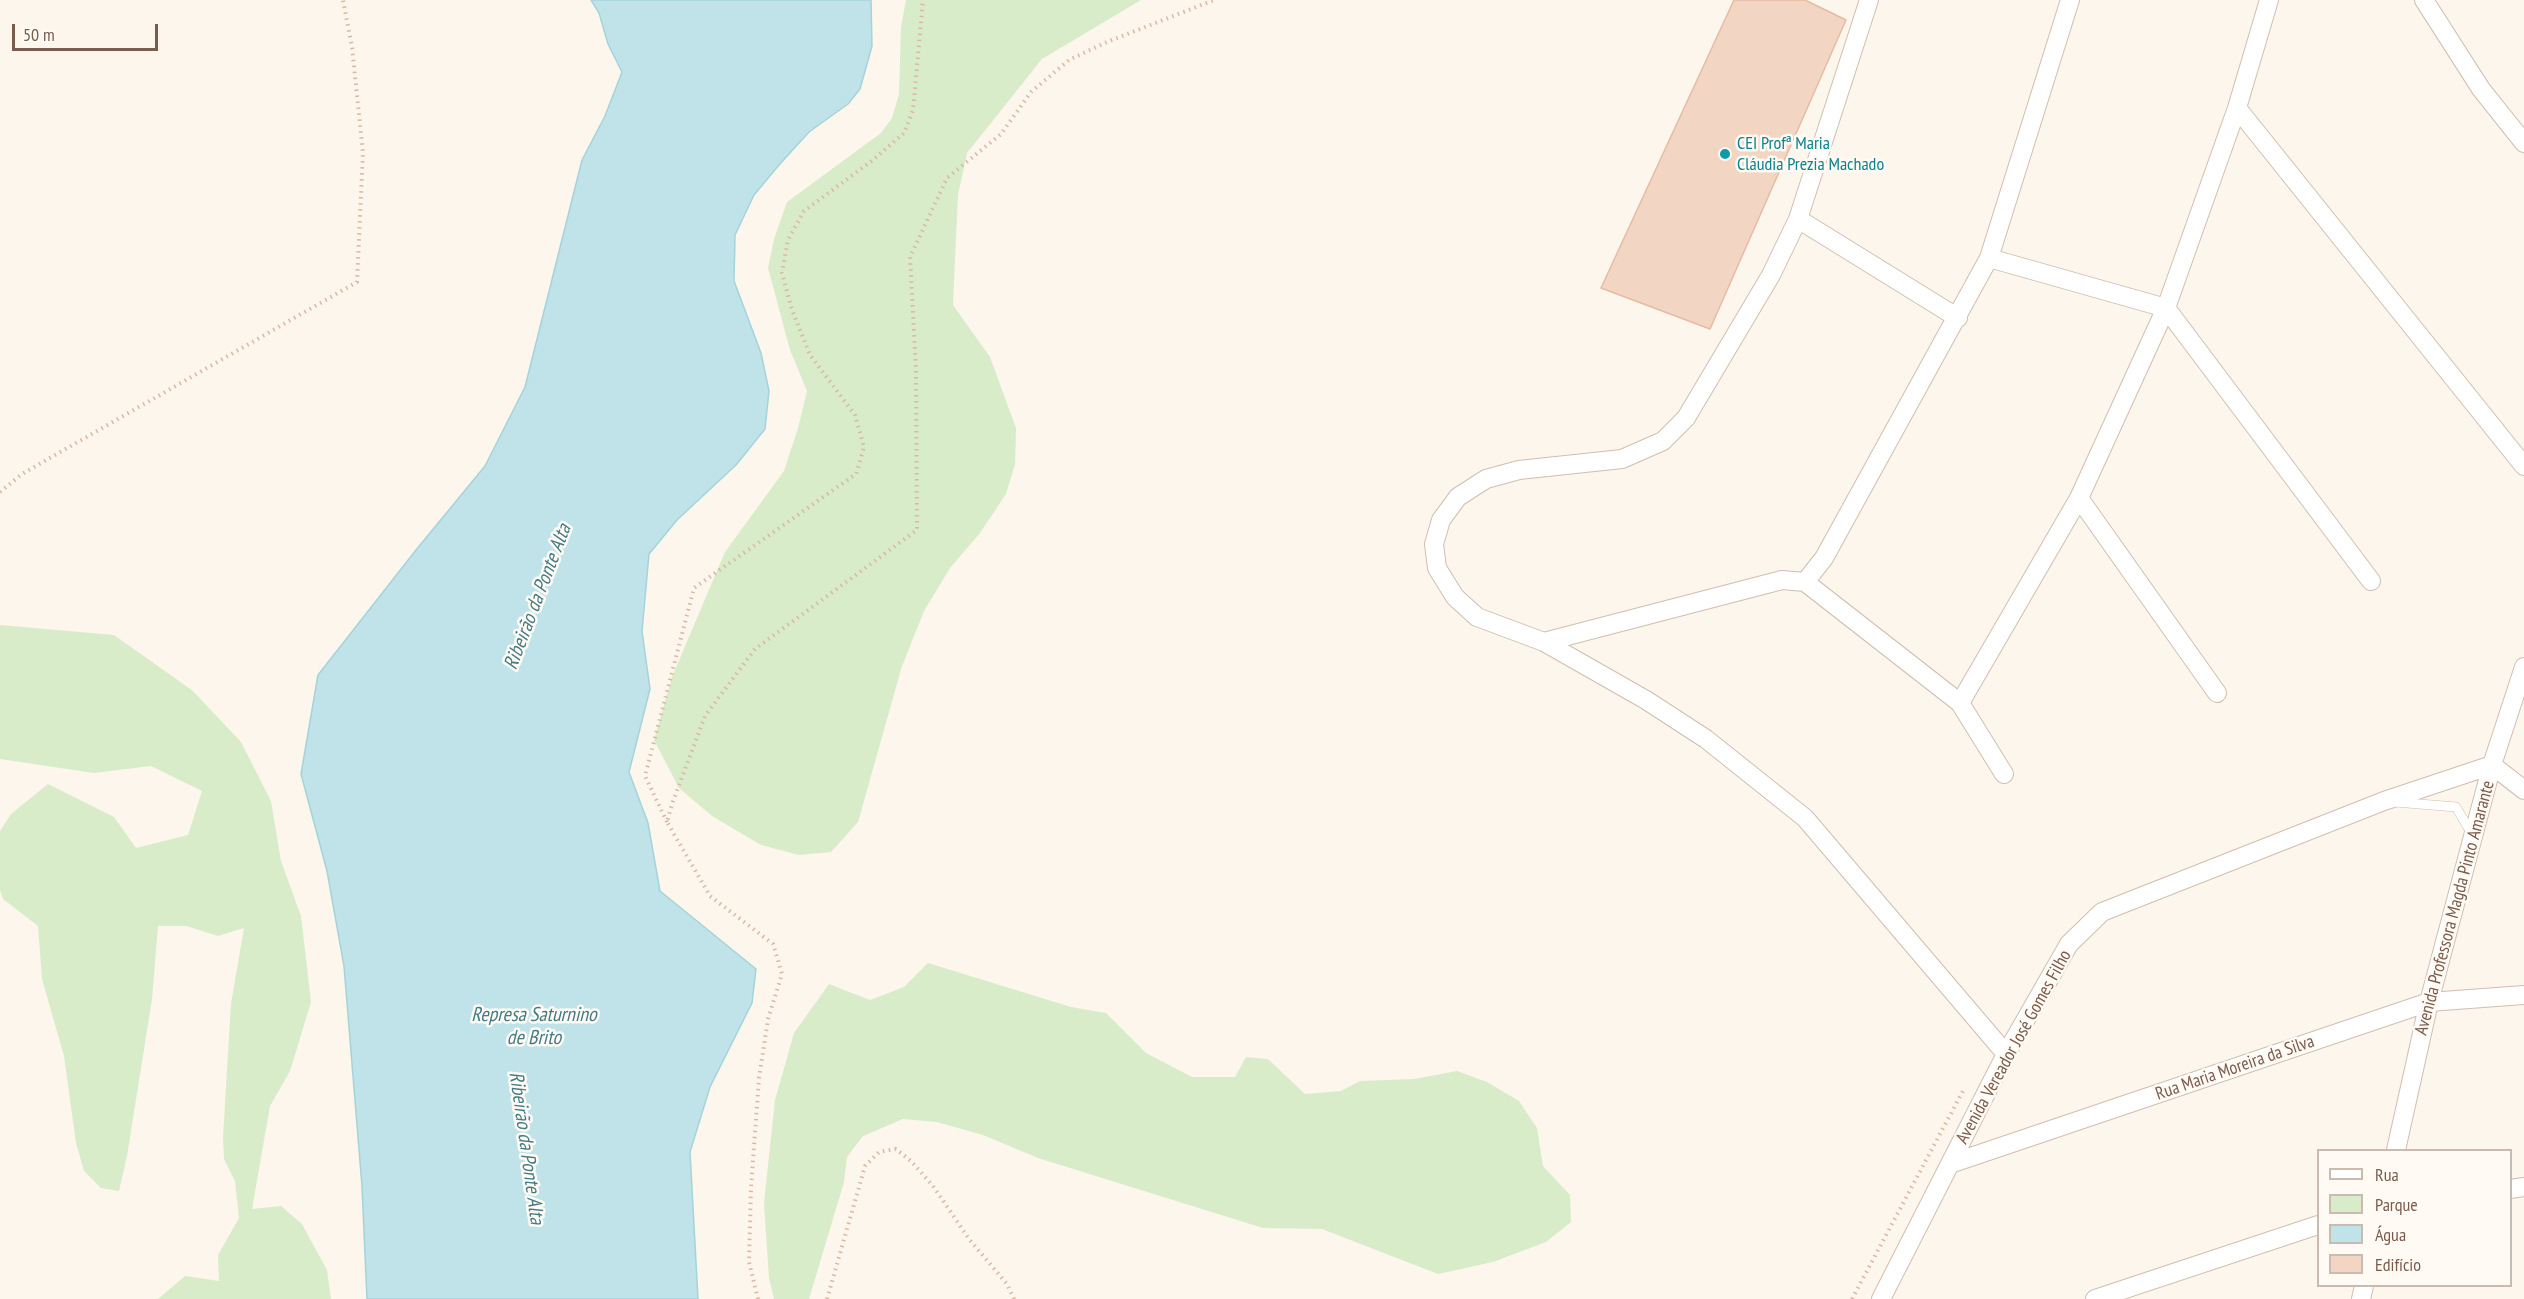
<!DOCTYPE html>
<html>
<head>
<meta charset="utf-8">
<style>
	body { margin:0 }
	#map { position:relative; width:2524px; height:1299px; overflow:hidden; background:#fdf6ec; font-family:"PT Sans Narrow",sans-serif }
	canvas { display:block }
	.legend { position:absolute; left:2317px; top:1149px; width:195px; height:138px; box-sizing:border-box; background:#fffaf3; border:2px solid #cabbb1; margin:0; padding:8px 10px; list-style:none; font-size:18px; color:#7a5c4d }
	.legend li { display:flex; align-items:center; gap:12px; height:30px }
	.legend b { width:30px; border:2px solid #cabbb1 }
	.scale { position:absolute; left:12px; top:24px; width:146px; height:27px; box-sizing:border-box; border:3px solid #7a5c4d; border-top:0; padding-left:8px; font-size:18px; line-height:21px; white-space:nowrap; color:#7a5c4d; -webkit-text-stroke:4px #fffaf3; paint-order:stroke }
</style>
</head>
<body>
<div id="map">
<canvas width="2524" height="1299"></canvas>
<ul class="legend">
<li><b style="height:8px;background:#fff"></b>Rua</li>
<li><b style="height:16px;background:#d8ecc9"></b>Parque</li>
<li><b style="height:16px;background:#bfe3e8"></b>Água</li>
<li><b style="height:16px;background:#f3d5c3"></b>Edifício</li>
</ul>
<div class="scale">50 m</div>
</div>
<script>
const ctx = document.querySelector('canvas').getContext('2d');
ctx.lineJoin = 'round';
function fillPath(path, color) { ctx.fillStyle = color; ctx.fill(path, 'evenodd'); }
const toPath = rows => new Path2D(rows.map(r => 'M' + r).join(''));
function trace(path, color, width, dash) { ctx.strokeStyle = color; ctx.lineWidth = width; ctx.lineCap = dash ? 'butt' : 'round'; ctx.setLineDash(dash || []); ctx.stroke(path); }
function label(font, color, halo, rows, align = 'center') {
  ctx.font = font + ' "PT Sans Narrow",sans-serif'; ctx.lineWidth = 5; ctx.setLineDash([]); ctx.textBaseline = 'middle'; ctx.strokeStyle = halo; ctx.fillStyle = color; for (const [text, x, y, turn = 0] of rows) {
    ctx.save(); ctx.translate(x, y); ctx.rotate((+turn || 0) * Math.PI / 180); ctx.textAlign = isNaN(turn) ? turn : align; if (halo) ctx.strokeText(text, 0, 0); ctx.fillText(text, 0, 0); ctx.restore();
  }
}
const green = toPath([
	[906,0,1141,0,1042,59,967,153,958,195,953,305,990,357,1016,428,1015,464,1006,494,980,533,950,568,924,611,902,666,858,822,831,852,799,855,761,845,712,816,679,788,654,740,672,677,725,552,784,471,798,428,807,391,790,350,768,268,774,239,787,202,881,133,892,118,899,94,901,27],
	[0,625,114,635,193,691,241,742,271,801,281,861,301,916,311,1002,290,1071,270,1106,252,1209,281,1206,302,1224,327,1270,331,1299,158,1299,185,1276,219,1281,218,1255,239,1218,235,1181,224,1159,223,1137,231,1004,244,928,218,936,186,926,158,926,152,999,127,1156,119,1191,101,1188,84,1171,76,1143,64,1056,42,979,38,926,3,899,0,890,0,831,11,814,48,784,114,817,136,848,188,835,202,791,151,766,94,773,0,759],
	[928,963,1071,1007,1106,1013,1146,1053,1192,1077,1235,1077,1246,1057,1268,1059,1305,1094,1341,1091,1360,1081,1414,1079,1457,1071,1487,1082,1519,1101,1537,1128,1543,1166,1570,1195,1571,1222,1546,1242,1493,1262,1438,1274,1322,1229,1263,1228,1038,1158,983,1135,937,1122,903,1119,863,1136,847,1157,844,1182,809,1299,774,1299,769,1278,764,1203,775,1100,794,1033,829,984,870,1000,904,987]
]);
const water = toPath([
	[591,0,871,0,872,46,860,89,848,104,809,132,779,165,754,195,735,235,734,281,761,353,769,391,765,429,736,465,677,520,649,554,642,631,650,689,629,772,648,823,660,891,756,969,752,1003,710,1087,690,1152,698,1299,367,1299,362,1186,344,966,327,871,301,774,318,675,416,550,485,466,525,387,582,160,605,116,622,72,608,44,599,13,591,0]
]);
const building = toPath([
	[1734,0,1805,0,1846,20,1710,329,1601,288,1734,0]
]);
const path = toPath([
	[0,492,22,474,357,282,363,153,352,47,343,0],
	[667,822,645,776,694,588,856,474,864,447,855,415,810,355,792,310,782,273,788,240,804,211,873,160,904,133,913,110,923,0],
	[758,1299,749,1262,751,1188,759,1078,768,1019,782,974,773,944,710,896,667,822,672,804,705,716,755,649,917,530,916,369,910,257,947,178,1001,134,1031,92,1069,60,1107,42,1214,0],
	[827,1299,865,1166,879,1152,896,1149,911,1161,933,1186,969,1239,1007,1284,1014,1299],
	[1852,1299,1964,1089]
]);
const service = toPath([
	[2395,802,2456,807,2473,836]
]);
const minor = toPath([
	[1869,0,1798,219,1771,275,1686,418,1663,441,1622,459,1519,470,1486,479,1458,497,1441,520,1434,544,1437,568,1455,597,1477,617,1544,642,1646,700,1706,739,1805,818,2006,1054],
	[2424,0,2481,89,2524,143],
	[2237,108,2524,466],
	[1798,219,1958,318],
	[1989,258,2166,308,2371,581],
	[2079,498,2217,693],
	[1805,582,1960,703,2004,774],
	[1544,642,1782,580,1805,582,1824,558,1989,258,2070,0],
	[1960,703,2079,498,2166,308,2237,108,2269,0],
	[2396,1150,2429,1002,2492,765,2524,667],
	[1950,1164,2429,1002,2524,995],
	[2510,1189,2524,1187],
	[1881,1299,2006,1054,2069,944,2102,912,2384,801,2492,765,2524,790],
	[2095,1299,2318,1225],
	[2361,1299,2364,1286]
]);
const markers = [
	[1725,154,6,"#0f9aa8"]
];
const cultureNames = [
	["CEI Profª Maria",1737,144],
	["Cláudia Prezia Machado",1737,165]
];
const streetNames = [
	["Avenida Professora Magda Pinto Amarante",2455,908,-75],
	["Avenida Vereador José Gomes Filho",2014,1047,-61],
	["Rua Maria Moreira da Silva",2235,1068,-19]
];
const waterNames = [
	["Ribeirão da Ponte Alta",538,597,-69],
	["Represa Saturnino",534,1015],
	["de Brito",534,1038],
	["Ribeirão da Ponte Alta",526,1148,82]
];
fillPath(green, '#d8ecc9');
fillPath(water, '#bfe3e8');
trace(water, '#a5d3da', 1.5);
fillPath(building, '#f3d5c3');
trace(building, '#e6bba3', 1.5);
trace(service, '#d1beb0', 10);
trace(minor, '#d1beb0', 20);
trace(path, '#d9b8a5', 4, [1.5, 4.5]);
trace(service, '#fff', 9);
trace(minor, '#fff', 18);
for (const [x, y, r, color] of markers) { const dot = new Path2D(); dot.arc(x, y, r, 0, 2 * Math.PI); ctx.fillStyle = color; ctx.fill(dot); trace(dot, '#fffaf3', 2); }
label('18px', '#0d838f', '#fffaf3', cultureNames, 'left');
label('18px', '#7a5c4d', '#fffaf3', streetNames);
label('italic 20px', '#437c86', '#fffaf3', waterNames);
</script>
</body>
</html>
